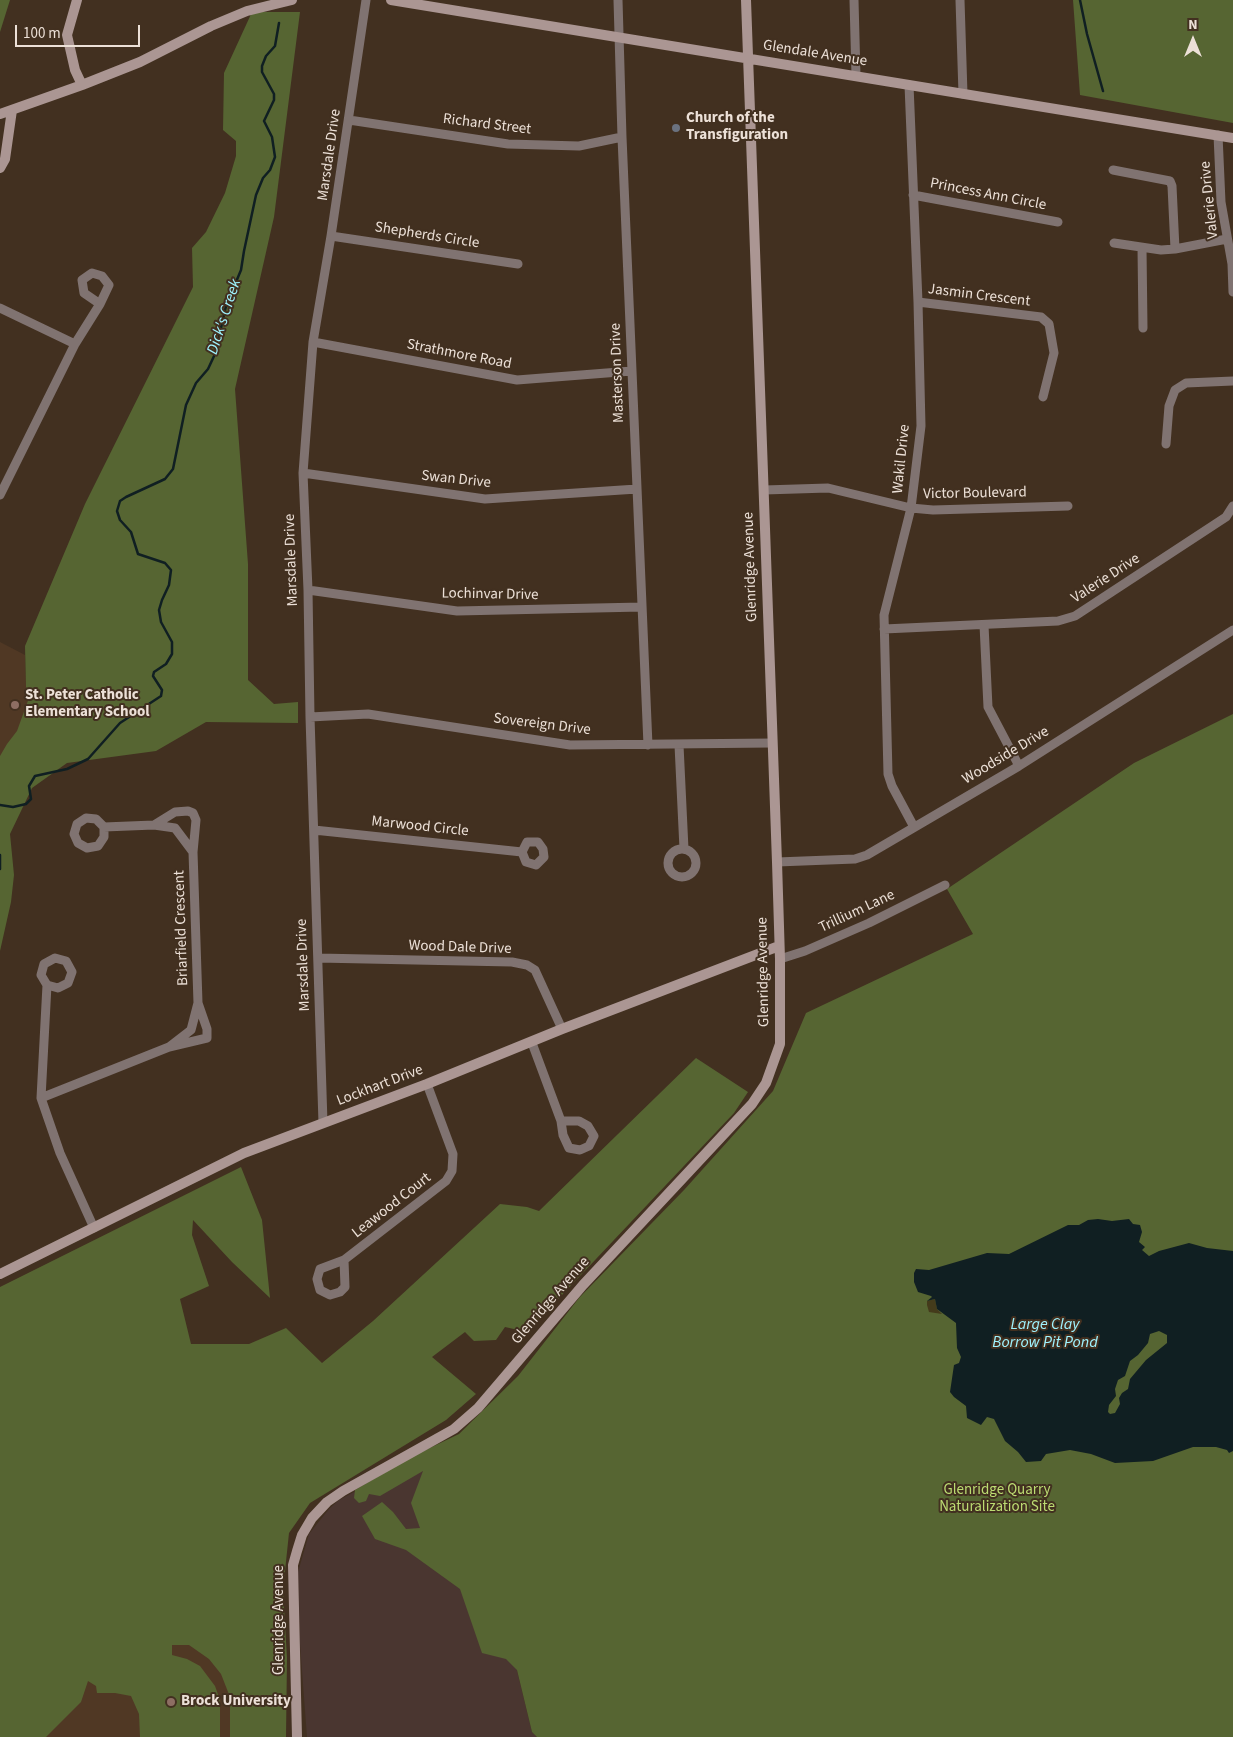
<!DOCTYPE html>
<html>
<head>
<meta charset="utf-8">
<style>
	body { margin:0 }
	#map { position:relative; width:1233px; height:1737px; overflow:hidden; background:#423020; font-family:"Source Sans 3",sans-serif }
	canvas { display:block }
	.north { position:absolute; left:1168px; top:15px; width:50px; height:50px; -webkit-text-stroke:4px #423020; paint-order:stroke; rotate:0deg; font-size:14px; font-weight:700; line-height:20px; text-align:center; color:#ece0d7 }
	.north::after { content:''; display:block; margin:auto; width:18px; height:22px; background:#ece0d7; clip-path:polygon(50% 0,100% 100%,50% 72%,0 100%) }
	.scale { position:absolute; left:15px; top:25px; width:125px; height:22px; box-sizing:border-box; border:2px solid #ece0d7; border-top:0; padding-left:6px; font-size:15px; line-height:18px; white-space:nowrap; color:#ece0d7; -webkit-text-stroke:4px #423020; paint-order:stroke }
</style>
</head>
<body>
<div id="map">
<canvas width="1233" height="1737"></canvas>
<div class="north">N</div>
<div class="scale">100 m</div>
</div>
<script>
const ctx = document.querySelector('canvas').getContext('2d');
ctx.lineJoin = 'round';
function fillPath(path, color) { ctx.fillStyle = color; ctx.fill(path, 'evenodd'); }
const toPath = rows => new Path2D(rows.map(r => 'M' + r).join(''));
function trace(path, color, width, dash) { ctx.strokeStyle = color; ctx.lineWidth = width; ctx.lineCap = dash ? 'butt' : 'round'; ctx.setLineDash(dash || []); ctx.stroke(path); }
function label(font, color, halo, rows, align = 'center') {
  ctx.font = font + ' "Source Sans 3",sans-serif'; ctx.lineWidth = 4; ctx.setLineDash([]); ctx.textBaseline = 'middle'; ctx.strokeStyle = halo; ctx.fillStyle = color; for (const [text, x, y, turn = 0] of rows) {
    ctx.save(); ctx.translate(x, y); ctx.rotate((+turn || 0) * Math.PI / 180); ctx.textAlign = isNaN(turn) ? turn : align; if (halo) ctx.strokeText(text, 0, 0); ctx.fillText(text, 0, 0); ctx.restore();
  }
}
const built = toPath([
	[0,642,25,655,26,687,30,695,30,715,0,763],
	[185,1636,281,1659,282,1737,36,1737,84,1667]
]);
const medical = toPath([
	[460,1436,532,1732,537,1737,307,1737,300,1644,298,1572,309,1534,329,1509,339,1500]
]);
const green = toPath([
	[0,0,10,0,0,32],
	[1073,0,1233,0,1233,123,1080,95],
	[252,12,300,12,274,217,235,389,248,564,248,680,274,704,298,702,298,723,206,722,156,751,67,763,32,788,10,834,14,875,11,902,0,951,0,756,7,744,17,731,30,695,26,687,25,646,85,504,193,287,192,248,206,232,225,193,236,156,236,141,223,130,224,73],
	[1233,714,1233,1737,537,1737,532,1732,517,1670,506,1659,482,1653,460,1589,406,1550,375,1539,362,1516,382,1502,393,1512,406,1529,420,1528,411,1503,423,1471,380,1496,369,1494,366,1501,359,1503,354,1498,355,1490,413,1456,459,1434,518,1376,579,1298,684,1190,773,1091,806,1013,973,934,947,889,1134,763],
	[696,1058,748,1092,734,1113,527,1332,505,1327,496,1340,474,1341,465,1332,432,1357,476,1394,446,1420,310,1503,289,1533,283,1590,287,1658,286,1737,230,1737,230,1697,221,1674,209,1659,189,1645,172,1645,172,1655,187,1659,200,1666,215,1686,220,1700,220,1737,140,1737,139,1714,131,1696,115,1693,97,1693,96,1686,88,1681,81,1702,46,1737,0,1737,0,1287,241,1167,262,1220,270,1298,232,1262,193,1220,192,1235,209,1286,180,1299,191,1344,249,1344,286,1328,322,1363,373,1321,500,1204,527,1207,539,1211]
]);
const sand = toPath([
	[935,1299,937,1309,942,1314,929,1312,927,1305,927,1301]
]);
const water = toPath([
	[1098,1219,1112,1221,1129,1219,1133,1224,1140,1225,1142,1232,1139,1242,1145,1247,1142,1250,1149,1256,1159,1251,1189,1243,1207,1248,1233,1251,1233,1451,1229,1453,1227,1450,1216,1447,1193,1447,1153,1461,1115,1463,1091,1454,1070,1450,1046,1454,1041,1461,1026,1462,1018,1452,1005,1441,994,1419,987,1417,981,1425,967,1418,966,1406,954,1397,950,1392,954,1365,959,1363,961,1357,957,1348,956,1323,937,1309,935,1299,927,1301,932,1297,931,1296,918,1292,914,1282,914,1273,916,1269,929,1270,987,1253,1009,1254,1068,1225,1079,1225,1088,1220],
	[1159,1331,1167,1335,1167,1343,1146,1360,1130,1379,1128,1389,1122,1393,1119,1398,1120,1404,1115,1413,1110,1414,1108,1412,1109,1405,1116,1396,1115,1389,1118,1380,1125,1376,1130,1361,1138,1355,1148,1343,1150,1334]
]);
const stream = toPath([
	[1080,0,1087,34,1103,91],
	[0,805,13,807,26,804,31,799,29,786,35,776,67,769,88,759,120,723,161,696,162,690,153,676,154,672,166,664,172,654,172,642,161,622,159,610,162,600,169,585,171,570,165,563,138,554,131,532,120,520,117,511,120,501,126,497,165,479,173,469,186,405,196,383,208,369,215,354,226,306,241,270,244,251,256,195,263,178,270,170,275,157,272,137,264,121,274,100,274,94,262,72,262,66,266,56,275,46,279,23],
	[0,855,0,869]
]);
const street = toPath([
	[618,0,622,137,648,745],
	[854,0,856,76],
	[960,0,963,94],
	[909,85,918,302,921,426,911,508,884,615,888,774,892,786,914,827],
	[349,120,508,144,579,146,622,137],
	[1218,135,1221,202,1232,264,1233,292],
	[1113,170,1170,181,1172,186,1175,249],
	[913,195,1058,222],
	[331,236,518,264],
	[1114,243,1161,250,1175,249,1227,239],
	[1142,248,1143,328],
	[918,302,1041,317,1049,324,1054,353,1043,397],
	[0,308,75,344],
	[313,342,517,380,632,371],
	[1166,444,1169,406,1175,390,1186,383,1233,381],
	[303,473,485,499,637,489],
	[764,490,828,488,911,508,933,510,1068,506],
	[0,495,75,344,100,304,109,285,102,276,92,273,82,280,84,293,100,304],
	[308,590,457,611,642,607],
	[984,625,988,707,1019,766],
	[884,629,1058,621,1075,616,1226,517,1233,506],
	[310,717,368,714,570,745,772,743],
	[679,745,684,849],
	[154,825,175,812,188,811,193,813,196,820,193,852,198,1003,191,1030,169,1047],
	[104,827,104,837,98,846,87,848,78,843,74,834,77,824,86,818,96,819,104,827,154,825,175,828,193,852],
	[314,830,522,852,527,842,538,842,543,849,544,857,536,865,526,862,522,852],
	'668 863a14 14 0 1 1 28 0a14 14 0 1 1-28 0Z',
	[777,862,855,859,867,855,1019,766,1233,630],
	[318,958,512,962,527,965,535,970,562,1029],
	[780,959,805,951,869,923,945,885],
	[47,985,58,988,68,983,72,972,66,961,55,958,44,964,41,975,47,985,41,1098,60,1153,94,1228],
	[532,1043,561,1121,563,1135,569,1148,580,1150,589,1146,594,1136,588,1126,579,1121,561,1121],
	[41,1098,169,1047,207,1038,207,1029,198,1003],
	[323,1123,310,717,308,590,303,473,313,342,331,236,366,0],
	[344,1260,345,1287,340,1292,330,1295,320,1290,317,1279,320,1269,344,1260,446,1181,452,1171,453,1154,427,1084]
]);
const secondary = toPath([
	[77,0,67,35,75,70,82,85],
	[391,0,1233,138],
	[0,114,82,85,140,62,211,26,247,11,292,0],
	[0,168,5,159,12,110],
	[0,1274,244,1153,427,1084,562,1029,779,946],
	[297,1737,293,1565,297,1551,302,1535,312,1518,327,1502,343,1491,454,1429,478,1408,583,1285,752,1104,766,1083,780,1044,780,959,777,862,746,0]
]);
const markers = [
	[676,128,5,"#6b7280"],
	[15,705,5,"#8d6e63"],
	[171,1702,5,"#8d6e63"]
];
const streetNames = [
	["Glendale Avenue",815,54,9],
	["Richard Street",487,125,7],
	["Marsdale Drive",330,155,-82],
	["Princess Ann Circle",988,195,11],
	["Valerie Drive",1210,200,-96],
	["Shepherds Circle",427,236,9],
	["Jasmin Crescent",979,296,7],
	["Strathmore Road",459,355,11],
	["Masterson Drive",618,373,-92],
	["Wakil Drive",902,459,-84],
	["Swan Drive",456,480,6],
	["Victor Boulevard",975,494,-1],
	["Marsdale Drive",292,560,-92],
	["Glenridge Avenue",751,567,-92],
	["Valerie Drive",1106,579,-33],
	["Lochinvar Drive",490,595,1],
	["Sovereign Drive",542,725,7],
	["Woodside Drive",1006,756,-31],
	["Marwood Circle",420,827,6],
	["Trillium Lane",857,912,-25],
	["Briarfield Crescent",182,928,-92],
	["Wood Dale Drive",460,948,2],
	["Marsdale Drive",304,965,-92],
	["Glenridge Avenue",764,972,-91],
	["Lockhart Drive",380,1086,-21],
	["Leawood Court",392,1206,-38],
	["Glenridge Avenue",551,1301,-49],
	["Glenridge Avenue",280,1620,-90]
];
const poiNames = [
	["Church of the",686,119],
	["Transfiguration",686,136],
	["St. Peter Catholic",25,696],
	["Elementary School",25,713],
	["Brock University",181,1702]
];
const parkNames = [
	["Glenridge Quarry",997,1491],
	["Naturalization Site",997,1508]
];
const waterNames = [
	["Dick's Creek",225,317,-72],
	["Large Clay",1045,1325],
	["Borrow Pit Pond",1045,1343]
];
fillPath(built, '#503824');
fillPath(medical, '#4a3630');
fillPath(green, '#566532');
fillPath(sand, '#443b1b');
fillPath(water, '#101f22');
trace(stream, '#101f22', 2.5);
trace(street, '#807371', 9);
trace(secondary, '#ab9693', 10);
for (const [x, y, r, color] of markers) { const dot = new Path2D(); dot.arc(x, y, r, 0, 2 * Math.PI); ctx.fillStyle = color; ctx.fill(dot); trace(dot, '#423020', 2); }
label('15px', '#ece0d7', '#423020', streetNames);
label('bold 15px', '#ece0d7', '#423020', poiNames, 'left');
label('15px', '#bcdc72', '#423020', parkNames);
label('italic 16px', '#9ff3ff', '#423020', waterNames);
</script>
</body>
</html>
